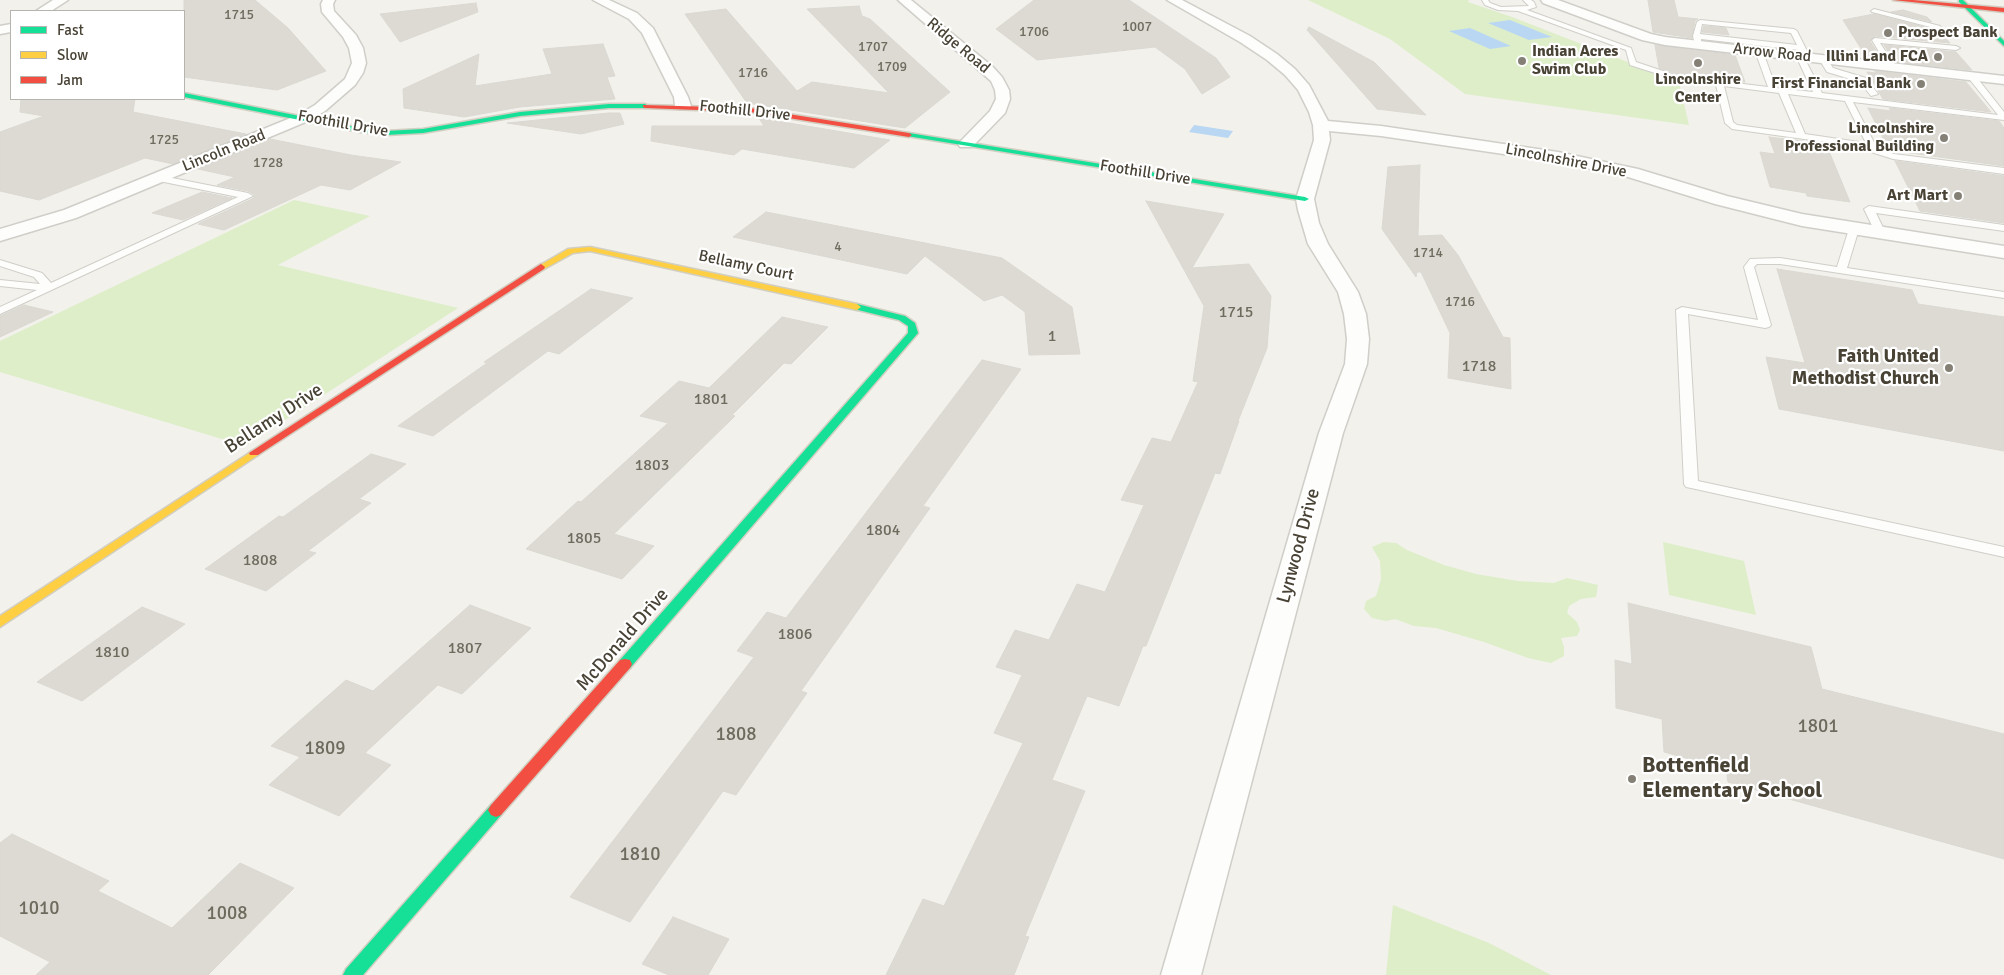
<!DOCTYPE html>
<html>
<head>
<meta charset="utf-8">
<style>
	body { margin:0 }
	#map { position:relative; width:2004px; height:975px; overflow:hidden; background:#f2f1eb; font-family:Signika,sans-serif }
	canvas { display:block }
	.legend { position:absolute; left:10px; top:10px; width:175px; height:90px; box-sizing:border-box; background:#fff; border:1px solid #b6b4af; margin:0; padding:6px 9px; list-style:none; font-size:15px; color:#494336 }
	.legend li { display:flex; align-items:center; gap:10px; height:25px }
	.legend b { width:25px; border:1px solid #b6b4af }
</style>
</head>
<body>
<div id="map">
<canvas width="2004" height="975"></canvas>
<ul class="legend">
<li><b style="height:6px;background:#16e098"></b>Fast</li>
<li><b style="height:6px;background:#ffcf43"></b>Slow</li>
<li><b style="height:6px;background:#f24e42"></b>Jam</li>
</ul>
</div>
<script>
const ctx = document.querySelector('canvas').getContext('2d');
ctx.lineJoin = 'round';
function fillPath(path, color) { ctx.fillStyle = color; ctx.fill(path, 'evenodd'); }
const toPath = rows => new Path2D(rows.map(r => 'M' + r).join(''));
function trace(path, color, width, dash) { ctx.strokeStyle = color; ctx.lineWidth = width; ctx.lineCap = dash ? 'butt' : 'round'; ctx.setLineDash(dash || []); ctx.stroke(path); }
function label(font, color, halo, rows, align = 'center') {
  ctx.font = font + ' Signika,sans-serif'; ctx.lineWidth = 4.5; ctx.setLineDash([]); ctx.textBaseline = 'middle'; ctx.strokeStyle = halo; ctx.fillStyle = color; for (const [text, x, y, turn = 0] of rows) {
    ctx.save(); ctx.translate(x, y); ctx.rotate((+turn || 0) * Math.PI / 180); ctx.textAlign = isNaN(turn) ? turn : align; if (halo) ctx.strokeText(text, 0, 0); ctx.fillText(text, 0, 0); ctx.restore();
  }
}
const green = toPath([
	[1308,0,1469,0,1468,2,1512,17,1679,82,1689,125,1465,94,1390,39],
	[294,200,370,216,278,265,458,308,245,446,0,372,0,341],
	[1384,542,1396,543,1407,550,1444,565,1476,574,1518,581,1554,583,1567,578,1598,585,1596,597,1581,599,1569,606,1567,613,1577,622,1580,630,1577,636,1561,638,1564,647,1564,656,1551,663,1528,658,1484,642,1436,628,1414,626,1395,619,1386,621,1372,618,1364,609,1366,601,1376,596,1381,579,1380,561,1372,547],
	[1663,542,1744,561,1756,615,1669,595],
	[1393,905,1489,943,1551,975,1386,975]
]);
const water = toPath([
	[1510,20,1552,37,1529,40,1488,23],
	[1470,28,1511,46,1490,49,1449,31],
	[1194,125,1233,131,1228,138,1189,132]
]);
const building = toPath([
	[184,0,255,0,288,28,326,71,277,90,184,77,184,0],
	[1034,0,1129,0,1216,58,1230,77,1202,94,1185,69,1155,47,1037,60,996,29,1034,0],
	[1648,0,1674,0,1678,17,1698,19,1695,21,1692,38,1653,32,1648,0],
	[476,3,478,12,400,42,380,14,476,3],
	[859,6,862,16,870,19,950,92,905,128,747,103,685,14,726,9,797,91,812,82,889,93,807,9,859,6],
	[1903,10,1927,17,1932,22,1891,12,1903,10],
	[1874,14,1939,31,1950,43,1875,36,1870,41,1882,60,1867,58,1843,20,1874,14],
	[1704,26,1726,28,1729,35,1702,32,1704,26],
	[1309,27,1374,62,1426,115,1377,109,1307,30,1309,27],
	[603,44,615,76,607,77,615,99,520,107,464,117,404,108,403,89,479,54,475,86,552,74,543,49,603,44],
	[1655,45,1735,55,1745,82,1678,74,1659,68,1655,45],
	[1884,45,1956,52,1972,70,1895,62,1884,45],
	[1875,71,1966,82,1991,112,1883,99,1867,72,1876,73,1875,71],
	[21,99,135,99,133,112,246,134,173,164,145,158,39,200,0,191,0,132,44,116,20,112,21,99],
	[1868,108,1891,111,1889,108,1999,121,2004,128,2004,166,1889,150,1868,108],
	[609,113,620,113,624,124,581,134,507,123,609,113],
	[759,118,890,140,854,168,742,149,734,155,651,141,652,126,764,126,759,118],
	[1769,137,1826,144,1850,202,1807,196,1806,193,1770,187,1760,152,1775,154,1769,137],
	[270,139,351,155,401,162,350,190,321,185,224,230,198,224,254,198,255,195,248,191,217,185,235,177,198,169,270,139],
	[1895,161,2004,176,2004,223,1920,211,1895,161],
	[1420,165,1418,236,1442,235,1458,255,1503,337,1510,338,1511,389,1448,378,1450,333,1421,272,1417,272,1416,277,1382,229,1388,167,1420,165],
	[202,192,232,198,183,220,152,213,202,192],
	[1146,201,1224,214,1192,268,1249,264,1271,296,1267,348,1238,421,1239,421,1220,474,1215,473,1146,646,1143,646,1119,706,1087,696,1052,780,1085,791,1025,936,1029,937,1014,975,886,975,923,899,944,906,1023,743,994,733,1022,675,996,667,1015,630,1049,640,1077,584,1105,592,1144,505,1121,500,1152,438,1171,442,1198,382,1193,381,1204,306,1146,201],
	[766,212,1002,258,1072,307,1080,354,1029,355,1025,312,1002,295,984,301,925,256,907,274,733,237,766,212],
	[1777,269,1912,290,1918,304,2004,317,2004,451,1779,409,1766,357,1805,363,1777,269],
	[591,289,633,298,559,354,548,351,433,436,398,426,487,363,484,362,591,289],
	[24,305,53,312,0,337,0,316,24,305],
	[782,317,828,327,791,364,784,363,732,415,735,416,614,534,654,546,622,579,526,549,578,501,581,502,668,423,640,416,679,381,709,388,782,317],
	[982,360,1021,369,923,506,930,508,801,691,807,693,736,795,723,791,630,922,570,897,754,657,737,651,767,612,786,618,982,360],
	[371,454,406,464,359,499,371,503,308,551,316,553,266,591,205,569,279,516,283,517,371,454],
	[1628,603,1811,647,1822,689,2004,734,2004,859,1728,782,1726,769,1664,752,1662,719,1616,708,1615,660,1632,664,1628,603],
	[470,605,531,628,462,694,438,685,365,753,391,765,339,816,269,785,300,757,271,746,346,680,373,691,470,605],
	[142,607,185,624,82,701,37,682,142,607],
	[12,834,109,881,98,891,172,928,240,863,294,888,208,975,36,975,50,962,0,936,0,843,12,834],
	[673,917,729,939,708,975,669,975,642,964,673,917]
]);
const lane = toPath([
	[1482,0,1488,0,1490,3,1501,7,1529,6,1523,0,1531,0,1534,2,1536,7,1527,10,1631,48,1636,62,1678,76,1768,87,1755,51,1762,49,1776,88,1813,92,1796,56,1801,54,1799,50,1701,39,1701,45,1698,47,1695,45,1693,36,1697,22,1700,20,1794,29,1797,31,1810,57,1805,59,1822,93,1998,115,1967,76,1974,74,2004,112,2004,120,1853,102,1877,148,1894,154,2004,168,2004,174,1893,159,1871,152,1869,148,1732,129,1725,123,1716,85,1677,80,1630,65,1626,50,1518,11,1498,10,1485,5,1482,0],
	[1702,24,1791,33,1797,45,1700,34,1702,24],
	[1724,86,1779,93,1796,133,1737,125,1733,122,1724,86],
	[1788,94,1845,101,1866,143,1805,134,1788,94],
	[1874,9,1940,26,1941,27,1938,29,1872,12,1871,11,1874,9],
	[1875,38,1956,46,1960,48,1956,50,1880,43,1896,67,1892,69,1889,69,1872,40,1875,38],
	[1820,57,1826,57,1833,68,1866,78,1878,94,1871,96,1860,82,1827,72,1819,59,1820,57],
	[157,175,248,193,253,196,0,314,0,307,37,290,0,286,0,280,40,284,34,277,0,266,0,260,42,273,51,283,238,197,154,180,152,178,157,175],
	[1869,206,2004,225,2004,231,1876,213,1886,234,1881,237,1876,234,1864,209,1869,206],
	[1854,226,1859,229,1847,268,2004,292,2004,298,1780,264,1757,264,1754,267,1771,325,1769,327,1765,328,1688,314,1698,481,2004,547,2004,557,1691,488,1686,487,1684,484,1676,310,1682,307,1758,320,1744,267,1750,259,1780,258,1837,267,1849,229,1854,226]
]);
const street = toPath([
	[53,0,68,0,51,11,36,11,53,0],
	[323,0,335,0,333,4,334,11,356,35,363,48,366,63,363,73,355,85,325,111,308,121,76,218,0,241,0,229,64,210,298,115,315,105,345,79,352,63,349,48,343,37,322,12,321,4,323,0],
	[593,0,609,0,637,13,653,28,688,97,691,106,688,109,678,109,675,106,674,97,642,33,629,19,593,0],
	[898,0,911,0,993,67,1002,77,1009,90,1010,99,1005,113,972,147,960,147,958,144,990,111,996,99,995,90,991,81,898,0],
	[1167,0,1182,0,1250,36,1277,54,1295,69,1309,85,1328,121,1381,126,1558,152,1638,169,1727,196,1802,214,2004,246,2004,258,1802,226,1715,204,1628,177,1558,162,1381,136,1329,131,1330,140,1314,199,1319,223,1328,244,1358,292,1366,314,1369,339,1367,364,1343,433,1201,975,1161,975,1319,433,1345,364,1347,339,1344,314,1338,292,1308,244,1298,210,1296,199,1314,140,1313,125,1309,112,1298,90,1285,75,1267,60,1240,42,1167,0],
	[1541,0,1558,0,1651,34,1665,37,2004,76,2004,84,1665,45,1642,40,1543,3,1541,0],
	[11,24,11,32,0,34,0,26,11,24]
]);
const fast = toPath([
	[1959,0,1963,0,2004,41,2004,46,1959,2,1959,0],
	[184,93,360,128,386,131,423,129,520,112,609,104,645,104,648,106,645,108,609,108,520,116,423,133,386,135,360,132,184,97,184,93],
	[909,133,1305,197,1309,199,1305,201,907,136,907,134,909,133],
	[857,304,905,316,915,323,918,333,630,668,625,669,620,668,618,664,620,660,908,333,908,326,899,320,854,309,854,305,857,304],
	[496,803,501,805,504,810,501,815,363,975,343,975,346,969,491,805,496,803]
]);
const slow = toPath([
	[590,247,857,304,861,307,857,310,590,251,573,253,544,269,541,270,537,267,568,249,590,247],
	[254,450,259,453,258,455,0,627,0,616,254,450]
]);
const jam = toPath([
	[1893,0,1913,0,2004,8,2004,12,1893,0],
	[643,105,750,108,909,133,912,135,909,137,750,112,645,108,643,107,643,105],
	[541,264,545,267,544,269,258,455,250,455,249,453,541,264],
	[625,659,630,660,632,664,630,668,501,815,496,817,491,815,488,810,491,805,620,660,625,659]
]);
const markers = [
	[1888,33,5,"#848075"],
	[1938,57,5,"#848075"],
	[1522,61,5,"#848075"],
	[1698,63,5,"#848075"],
	[1921,84,5,"#848075"],
	[1944,138,5,"#848075"],
	[1958,196,5,"#848075"],
	[1949,368,5,"#848075"],
	[1632,779,5,"#848075"]
];
const farNumbernames = [
	["1715",239,15],
	["1007",1137,27],
	["1706",1034,32],
	["1707",873,47],
	["1709",892,67],
	["1716",753,73],
	["1725",164,140],
	["1728",268,163],
	["4",838,247],
	["1714",1428,253],
	["1716",1460,302]
];
const farPoinames = [
	["Prospect Bank",1898,33,"left"],
	["Indian Acres",1532,52,"left"],
	["Swim Club",1532,70,"left"],
	["Illini Land FCA",1928,57],
	["Lincolnshire",1698,80,"center"],
	["Center",1698,98,"center"],
	["First Financial Bank",1911,84],
	["Lincolnshire",1934,129],
	["Professional Building",1934,147],
	["Art Mart",1948,196]
];
const farStreetnames = [
	["Ridge Road",958,46,40],
	["Arrow Road",1772,53,6],
	["Foothill Drive",745,111,6],
	["Foothill Drive",343,124,10],
	["Lincoln Road",224,151,-22],
	["Lincolnshire Drive",1566,161,11],
	["Foothill Drive",1145,173,9],
	["Bellamy Court",746,266,12]
];
const numberNames = [
	["1715",1236,313],
	["1",1052,337],
	["1718",1479,367],
	["1801",711,400],
	["1803",652,466],
	["1804",883,531],
	["1805",584,539],
	["1808",260,561],
	["1806",795,635],
	["1807",465,649],
	["1810",112,653]
];
const poiNames = [
	["Faith United",1939,357],
	["Methodist Church",1939,379]
];
const streetNames = [
	["Bellamy Drive",274,419,-33],
	["Lynwood Drive",1299,546,-75],
	["McDonald Drive",623,640,-49]
];
const nearNumbernames = [
	["1801",1818,727],
	["1808",736,735],
	["1809",325,749],
	["1810",640,855],
	["1010",39,909],
	["1008",227,914]
];
const nearPoinames = [
	["Bottenfield",1642,766],
	["Elementary School",1642,791]
];
fillPath(green, '#ddeec9');
fillPath(water, '#b9d7f3');
fillPath(building, '#dcdad3');
trace(building, '#dad8d1', 1);
trace(lane, '#d0cec8', 2);
trace(street, '#d0cec8', 3);
trace(fast, '#d2cec1', 3);
trace(slow, '#d2cec1', 3);
trace(jam, '#d2cec1', 3);
fillPath(lane, '#fdfdfc');
fillPath(street, '#fdfdfc');
fillPath(fast, '#16e098');
fillPath(slow, '#ffcf43');
fillPath(jam, '#f24e42');
for (const [x, y, r, color] of markers) { const dot = new Path2D(); dot.arc(x, y, r, 0, 2 * Math.PI); ctx.fillStyle = color; ctx.fill(dot); trace(dot, '#fff', 2); }
label('14px', '#6e6a5e', null, farNumbernames);
label('bold 16px', '#494336', '#fff', farPoinames, 'right');
label('16px', '#494336', '#fff', farStreetnames);
label('16px', '#6e6a5e', null, numberNames);
label('bold 19px', '#494336', '#fff', poiNames, 'right');
label('19px', '#494336', '#fff', streetNames);
label('19px', '#6e6a5e', null, nearNumbernames);
label('bold 22px', '#494336', '#fff', nearPoinames, 'left');
</script>
</body>
</html>
